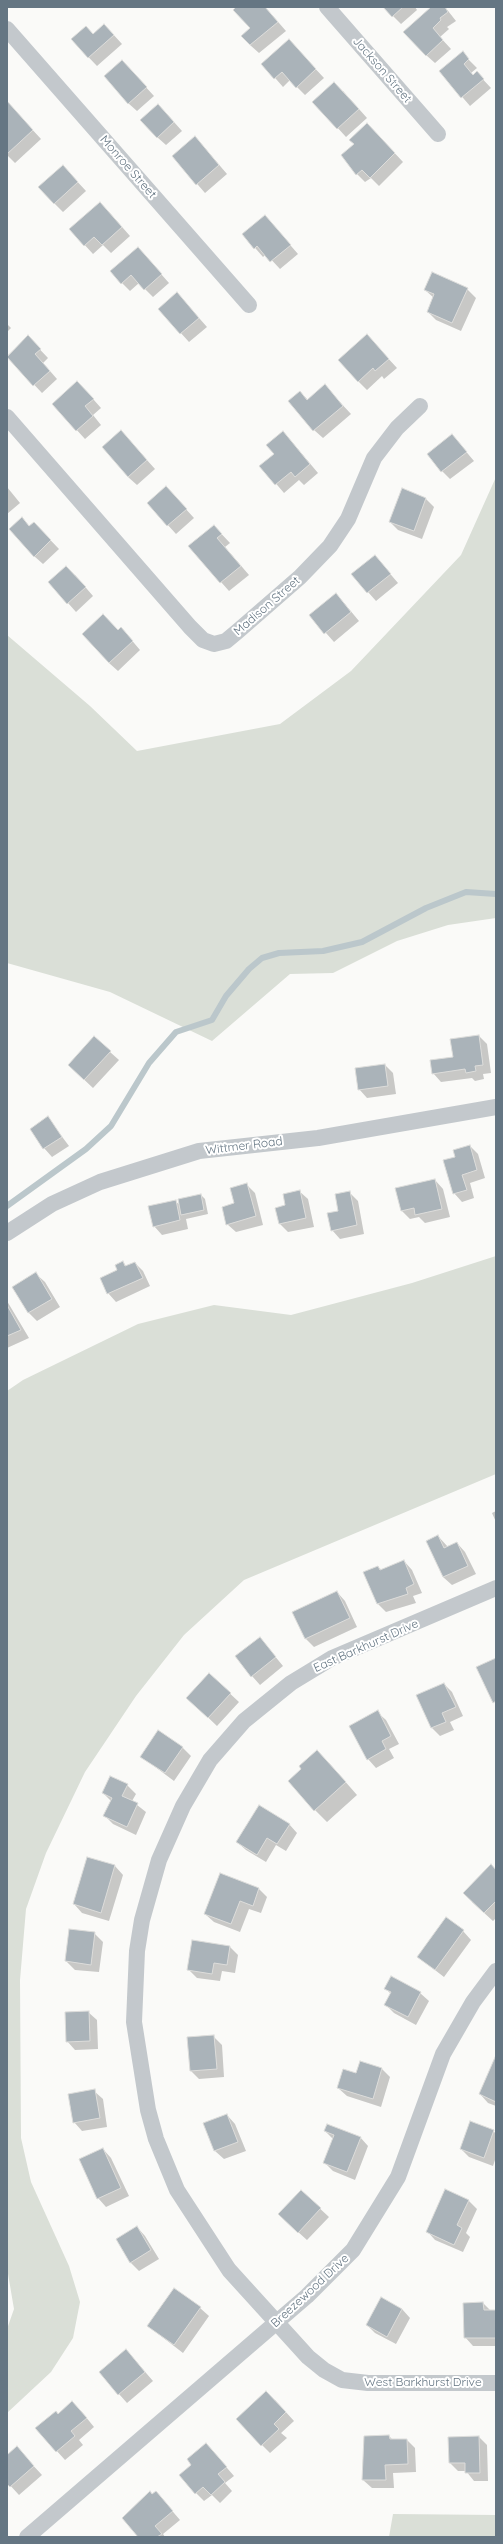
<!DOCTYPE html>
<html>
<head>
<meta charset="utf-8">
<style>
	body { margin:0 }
	#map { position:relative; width:503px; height:2544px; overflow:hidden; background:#fafaf8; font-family:Quicksand,sans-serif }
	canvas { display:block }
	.frame { position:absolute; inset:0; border:8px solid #657683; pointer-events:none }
</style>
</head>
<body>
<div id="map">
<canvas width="503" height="2544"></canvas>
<div class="frame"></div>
</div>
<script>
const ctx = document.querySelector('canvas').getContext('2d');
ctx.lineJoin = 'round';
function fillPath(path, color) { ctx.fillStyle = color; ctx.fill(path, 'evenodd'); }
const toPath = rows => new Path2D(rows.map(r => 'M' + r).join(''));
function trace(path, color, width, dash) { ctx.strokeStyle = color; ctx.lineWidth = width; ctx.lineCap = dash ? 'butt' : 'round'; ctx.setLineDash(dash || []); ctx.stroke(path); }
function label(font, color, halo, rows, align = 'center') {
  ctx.font = font + ' Quicksand,sans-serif'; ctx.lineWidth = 4; ctx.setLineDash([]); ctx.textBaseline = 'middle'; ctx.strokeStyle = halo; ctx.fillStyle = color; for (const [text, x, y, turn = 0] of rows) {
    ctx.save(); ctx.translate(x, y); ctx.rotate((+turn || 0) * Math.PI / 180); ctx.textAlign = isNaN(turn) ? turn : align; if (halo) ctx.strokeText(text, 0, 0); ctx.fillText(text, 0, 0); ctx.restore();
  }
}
const green = toPath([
	[496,477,496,918,448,925,397,941,333,973,290,974,212,1041,110,992,7,963,7,635,90,706,137,751,280,724,351,671,461,555],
	[496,1256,496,1474,244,1580,184,1635,136,1696,85,1772,46,1853,26,1909,20,1980,21,2138,31,2182,69,2266,80,2302,73,2338,51,2372,7,2413,7,2329,14,2309,7,2268,7,1391,23,1380,138,1324,214,1305,291,1315,412,1283],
	[393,2514,496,2515,496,2537,389,2537]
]);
const shadow = toPath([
	[238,7,265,7,286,31,259,53,250,45,251,28],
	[384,7,415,7,417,10,401,24],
	[434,7,445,7,456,21,447,27,449,29,440,37,451,49,435,63,426,55],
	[112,33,122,44,97,66,72,40,93,34],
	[297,49,324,78,305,95,290,80,283,87,263,64],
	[462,53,477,68,471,73,474,76,477,73,491,88,470,106,440,71],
	[122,61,154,96,137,111,128,103],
	[343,91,367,118,346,137,314,102],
	[7,102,41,139,15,163,7,155],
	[166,113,182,131,166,145,157,137],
	[376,133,403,162,379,186,371,178,365,182,357,174,355,145],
	[203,146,227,174,205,193,173,156],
	[63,166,86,191,63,212,54,203],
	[108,211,130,236,111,253,103,245,93,254,70,229],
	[265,216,298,254,280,269,266,254,263,257,243,234],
	[138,248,169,283,153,297,139,283,130,291,122,283],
	[467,289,476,298,461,331,436,320,428,312,434,298,425,290],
	[177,293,207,327,189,342,159,309],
	[7,324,11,328,7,332],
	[28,337,48,358,43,363,57,379,42,393,7,356],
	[375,344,397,368,384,379,382,376,367,390,358,381],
	[325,386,351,414,323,438,314,430,300,392,308,400],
	[86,391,101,408,93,415,101,425,85,439,53,404],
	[452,435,474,461,450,479,442,471],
	[129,440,155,469,137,485,128,477],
	[291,441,318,473,304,485,299,480,284,493,261,466],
	[7,487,20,503,7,514],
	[402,490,426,499,434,507,422,539,398,530,390,522],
	[174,496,194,518,176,534,148,503],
	[22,519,30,527,34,523,59,549,43,564,34,556],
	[214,526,230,543,225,547,249,575,229,591,190,547],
	[375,556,398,583,376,601,352,574],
	[75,575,93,596,76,612,68,603],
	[344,603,359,621,334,642,310,615],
	[129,637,140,650,118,671,109,663],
	[479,1036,487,1044,491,1073,483,1074,484,1079,475,1081,472,1078,441,1082,433,1073],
	[110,1052,119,1060,93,1088,77,1073],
	[385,1065,393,1073,396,1094,367,1098,359,1089],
	[48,1118,69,1146,52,1157,44,1148],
	[470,1146,478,1154,485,1178,470,1183,474,1198,462,1202,454,1193,456,1157],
	[435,1180,443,1189,450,1217,425,1223,419,1217,410,1219,401,1210],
	[246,1184,255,1193,263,1225,236,1232,227,1224],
	[299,1191,308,1199,314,1227,288,1232,280,1224,276,1208,286,1206],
	[349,1192,358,1201,364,1234,340,1239,332,1230],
	[201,1195,205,1199,208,1214,186,1219,188,1229,162,1235,154,1226,175,1201,180,1205],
	[123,1262,127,1267,135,1263,143,1271,150,1286,116,1302,108,1293],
	[36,1274,45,1282,60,1307,37,1321,28,1312],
	[7,1301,29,1338,7,1348],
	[496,1511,496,1522,492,1513],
	[438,1536,448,1547,457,1543,465,1552,476,1574,452,1585,443,1577],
	[404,1561,412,1570,422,1593,413,1596,416,1603,386,1612,378,1604,364,1572,378,1567,382,1570],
	[337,1592,345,1601,357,1627,314,1647,306,1639,293,1612],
	[260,1638,283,1666,260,1685,252,1676],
	[210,1675,239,1702,217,1726,196,1706],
	[444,1684,452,1692,463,1716,450,1722,454,1730,440,1736,432,1728],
	[377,1712,386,1720,399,1744,389,1749,394,1758,376,1768,368,1759],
	[182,1747,191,1756,174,1781,142,1757],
	[329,1763,357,1795,327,1822,315,1810],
	[127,1785,136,1794,132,1801,146,1812,136,1835,113,1824,105,1816,111,1801,103,1793],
	[289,1824,297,1833,286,1851,276,1845,266,1862,246,1850,237,1842],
	[88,1858,115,1866,123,1875,109,1921,82,1913,74,1904],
	[496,1871,496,1918,493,1921,472,1902],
	[220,1874,259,1889,267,1897,261,1913,249,1909,240,1932,214,1922,205,1914],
	[463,1931,471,1940,444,1977,418,1957],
	[94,1933,103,1942,99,1972,75,1970,66,1961],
	[230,1947,238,1955,235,1973,222,1971,220,1981,197,1978,188,1969],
	[386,1989,420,1993,429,2001,416,2025,394,2013,386,2005,391,1994],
	[88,2012,97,2020,98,2049,75,2050,67,2041],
	[213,2036,222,2045,224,2077,199,2079,191,2071],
	[496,2057,496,2106,488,2103,480,2094],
	[360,2062,382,2069,390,2077,381,2107,347,2096,338,2088,357,2075],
	[94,2091,103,2099,107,2127,82,2131,74,2122],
	[227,2115,235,2124,246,2151,224,2159,215,2151,205,2124],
	[470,2122,496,2133,496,2157,493,2166,469,2157,461,2149],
	[325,2131,360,2137,368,2146,355,2180,333,2171,324,2162,333,2139],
	[103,2149,111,2158,129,2196,106,2207,98,2198],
	[301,2191,329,2217,307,2240,288,2223],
	[468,2200,477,2209,466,2233,470,2237,463,2252,435,2240,427,2231],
	[137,2227,145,2236,159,2259,139,2271,131,2263,117,2239],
	[381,2298,402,2309,410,2318,396,2344,375,2333,367,2325],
	[483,2303,491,2311,496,2311,496,2346,473,2346,465,2337],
	[200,2308,209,2316,183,2353,148,2326],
	[134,2359,153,2381,127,2403,119,2394],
	[275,2400,294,2421,281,2433,287,2438,270,2453,262,2445],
	[81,2411,94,2427,79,2440,83,2445,65,2460,37,2429,58,2415],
	[389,2436,393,2440,407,2440,415,2448,416,2472,393,2473,394,2488,372,2488,363,2480],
	[479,2437,487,2445,488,2481,474,2481,466,2471,458,2471,450,2463,449,2438],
	[17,2448,42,2475,19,2495,7,2482,7,2456],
	[214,2453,234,2476,225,2483,232,2491,220,2503,212,2495,204,2501,196,2493,192,2465],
	[156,2492,180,2520,163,2534,165,2537,139,2537,140,2505,138,2503,150,2493,152,2495]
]);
const stream = toPath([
	[7,1206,86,1149,111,1126,149,1063,176,1032,212,1020,226,996,249,969,262,958,279,953,323,951,362,942,426,908,466,892,496,894]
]);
const building = toPath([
	[236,7,265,7,278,22,250,45,241,36,250,28,233,10,236,7],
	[383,7,403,7,392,17,383,7],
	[431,7,445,7,448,12,440,18,441,20,433,28,443,40,426,56,403,32,431,7],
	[104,24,114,35,88,58,71,39,86,26,93,34,104,24],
	[289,39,316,69,296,88,282,72,274,79,261,64,289,39],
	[463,51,469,59,464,64,473,75,477,71,484,79,461,98,439,71,463,51],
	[122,60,147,87,128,104,104,76,122,60],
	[334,82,359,109,337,129,312,102,334,82],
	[7,101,33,130,7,154,7,101],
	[158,104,174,122,157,138,140,120,158,104],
	[367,123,395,153,370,178,362,170,356,175,341,155,354,144,349,140,367,123],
	[195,136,219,165,196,185,172,156,195,136],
	[63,165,78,182,54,204,38,187,63,165],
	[100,202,122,227,102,245,94,237,84,246,69,229,100,202],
	[265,215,291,245,270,262,257,246,254,249,242,234,265,215],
	[138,247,162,274,144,290,131,275,121,284,110,271,138,247],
	[432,272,468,288,452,323,427,312,434,294,424,290,432,272],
	[177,292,199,318,180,334,158,309,177,292],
	[367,334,389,359,375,371,373,368,358,382,338,360,367,334],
	[28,335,41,349,35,354,50,371,33,386,7,357,28,335],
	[77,381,94,399,85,406,93,416,76,431,52,404,77,381],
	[325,384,343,406,313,431,288,401,300,391,307,400,325,384],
	[121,430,147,460,128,477,102,447,121,430],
	[283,431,310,464,295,477,291,472,275,485,259,466,274,454,266,445,283,431],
	[452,434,467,452,441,472,427,454,452,434],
	[166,486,187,509,167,526,147,503,166,486],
	[402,488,426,498,414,531,389,522,402,488],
	[22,517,29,526,34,522,51,540,34,557,9,529,22,517],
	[214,525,222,534,217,538,241,566,220,583,188,546,214,525],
	[375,555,391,574,367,593,351,574,375,555],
	[66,566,86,587,67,604,48,582,66,566],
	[336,593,351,612,324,634,309,615,336,593],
	[103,614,118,630,121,627,133,641,109,663,82,634,103,614],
	[479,1035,483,1065,475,1066,476,1071,466,1073,465,1069,432,1074,430,1060,453,1057,450,1039,479,1035],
	[94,1036,111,1051,84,1080,68,1065,94,1036],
	[385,1064,388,1086,358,1090,355,1068,385,1064],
	[48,1116,62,1137,43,1149,30,1129,48,1116],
	[470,1145,477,1170,462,1175,467,1190,453,1194,443,1160,455,1157,453,1150,470,1145],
	[435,1179,442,1209,415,1215,414,1208,401,1211,395,1188,435,1179],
	[247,1183,256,1216,226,1225,222,1207,234,1203,230,1188,247,1183],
	[300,1190,306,1218,279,1224,275,1208,285,1205,283,1194,300,1190],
	[350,1191,357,1225,331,1231,327,1213,338,1211,335,1194,350,1191],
	[201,1194,204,1210,181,1215,178,1199,201,1194],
	[176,1200,180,1220,153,1227,148,1206,176,1200],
	[123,1261,125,1266,135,1262,143,1278,107,1294,100,1278,117,1270,115,1265,123,1261],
	[36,1272,52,1299,28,1313,12,1287,36,1272],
	[7,1305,21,1330,7,1336,7,1305],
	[438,1535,444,1548,457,1542,468,1566,443,1577,426,1541,438,1535],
	[404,1560,414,1584,406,1588,408,1594,377,1604,363,1572,378,1566,380,1570,404,1560],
	[337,1591,350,1618,305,1639,292,1612,337,1591],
	[260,1637,276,1657,251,1677,235,1656,260,1637],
	[496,1658,496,1701,493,1703,476,1667,496,1658],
	[209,1673,231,1693,208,1718,186,1698,209,1673],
	[444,1683,456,1707,442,1713,446,1722,431,1728,416,1695,444,1683],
	[378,1710,391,1736,382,1741,386,1749,367,1760,349,1726,378,1710],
	[158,1730,183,1747,165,1773,140,1757,158,1730],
	[317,1750,346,1782,314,1811,288,1781,301,1769,299,1766,317,1750],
	[110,1776,128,1784,122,1796,138,1803,127,1827,103,1816,112,1798,102,1793,110,1776],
	[259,1805,290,1824,277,1844,267,1838,257,1855,236,1842,259,1805],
	[87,1857,115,1865,101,1913,73,1904,87,1857],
	[491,1864,496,1870,496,1901,484,1913,463,1893,491,1864],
	[220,1873,259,1888,253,1906,240,1901,231,1924,204,1914,220,1873],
	[446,1917,464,1930,435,1970,417,1957,446,1917],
	[69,1929,95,1932,91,1965,65,1961,69,1929],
	[192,1940,230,1946,227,1965,214,1963,212,1974,187,1970,192,1940],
	[391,1976,421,1992,408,2017,384,2005,391,1992,384,1989,391,1976],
	[89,2011,90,2041,66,2042,65,2012,89,2011],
	[214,2035,217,2069,190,2071,187,2037,214,2035],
	[496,2055,496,2102,479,2094,496,2055],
	[360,2061,382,2068,373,2099,337,2088,343,2069,356,2073,360,2061],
	[95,2089,100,2118,73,2123,68,2094,95,2089],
	[227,2114,238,2142,214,2151,203,2123,227,2114],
	[470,2121,494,2130,484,2158,460,2149,470,2121],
	[327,2124,361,2137,347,2172,323,2163,334,2135,324,2131,327,2124],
	[103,2148,121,2188,97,2199,79,2159,103,2148],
	[445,2189,469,2200,457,2225,462,2228,454,2245,426,2232,445,2189],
	[301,2190,321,2208,298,2233,278,2214,301,2190],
	[137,2226,151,2250,130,2263,116,2239,137,2226],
	[174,2288,201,2307,174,2345,147,2326,174,2288],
	[381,2297,402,2309,387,2337,366,2325,381,2297],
	[483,2302,484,2310,496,2310,496,2338,464,2338,463,2303,483,2302],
	[126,2349,145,2372,118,2395,99,2372,126,2349],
	[266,2391,286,2412,274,2424,279,2429,261,2446,236,2419,266,2391],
	[72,2401,87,2418,71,2431,75,2436,56,2452,35,2428,56,2411,58,2414,72,2401],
	[389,2435,390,2439,407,2439,408,2464,385,2465,386,2480,362,2480,364,2436,389,2435],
	[479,2436,480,2473,465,2473,465,2463,449,2463,448,2437,479,2436],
	[206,2443,227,2467,218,2474,225,2482,211,2495,203,2487,195,2494,179,2475,191,2465,187,2459,206,2443],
	[17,2446,34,2466,10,2487,7,2484,7,2455,17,2446],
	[150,2491,152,2494,156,2491,173,2511,155,2526,162,2534,157,2537,138,2537,122,2518,150,2491]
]);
const minor = toPath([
	[327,7,438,134],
	[7,29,249,305],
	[7,417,190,627,203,640,214,644,226,641,238,631,300,577,330,546,348,519,374,458,397,428,420,406],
	[7,1233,52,1204,100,1182,199,1151,318,1138,496,1107],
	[496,1588,332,1658,314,1669,291,1683,244,1721,210,1760,183,1806,159,1860,142,1920,137,1951,134,2022,148,2110,156,2139,177,2190,229,2270,308,2357,324,2370,342,2380,368,2383,496,2383],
	[27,2537,307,2296,353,2250,398,2177,443,2054,473,2002,496,1971]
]);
const streetNames = [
	["Jackson Street",382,70,49],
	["Monroe Street",128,167,49],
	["Madison Street",267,606,-41],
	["Wittmer Road",244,1146,-7],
	["East Barkhurst Drive",366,1646,-24],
	["Breezewood Drive",310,2291,-43],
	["West Barkhurst Drive",423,2382]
];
fillPath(green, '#dadfd7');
fillPath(shadow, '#0003');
trace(stream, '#bbc7cb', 6);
fillPath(building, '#aab3b9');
trace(building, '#dcdcda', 1);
trace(minor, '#c3c8cc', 16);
label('12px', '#657683', '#fff', streetNames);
</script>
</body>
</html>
